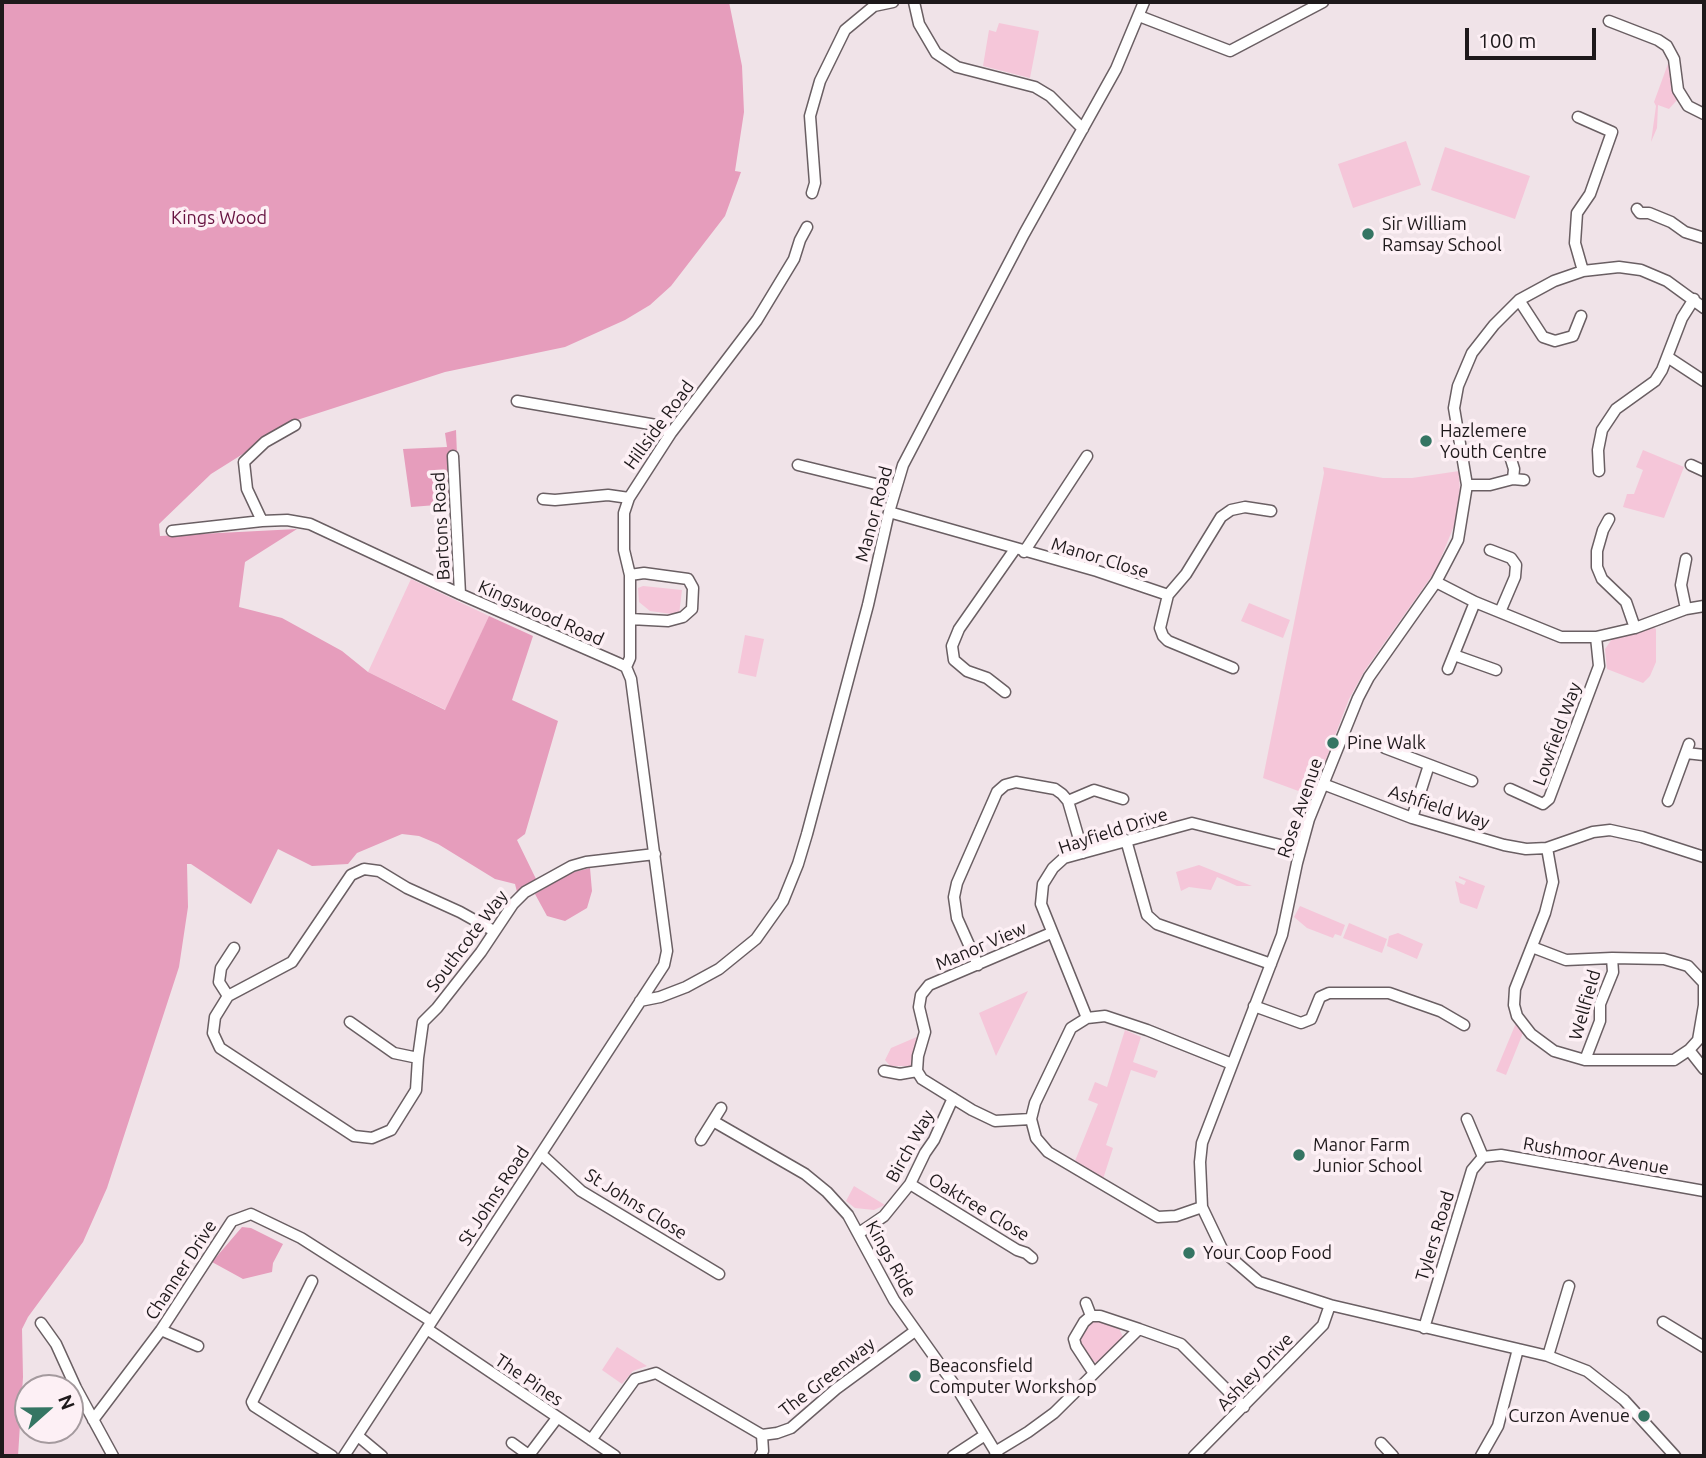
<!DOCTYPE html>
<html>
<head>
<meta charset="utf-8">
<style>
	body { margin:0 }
	#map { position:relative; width:1706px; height:1458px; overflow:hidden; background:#f0e3e8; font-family:Ubuntu,sans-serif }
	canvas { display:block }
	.frame { position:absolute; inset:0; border:4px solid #1e191b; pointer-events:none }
	.north { position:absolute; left:14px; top:1374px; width:70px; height:70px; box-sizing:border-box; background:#fdf0f5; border:2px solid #a49a9e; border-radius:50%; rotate:69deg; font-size:19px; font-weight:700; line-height:28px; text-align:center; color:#1e191b }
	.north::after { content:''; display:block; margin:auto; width:24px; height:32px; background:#357563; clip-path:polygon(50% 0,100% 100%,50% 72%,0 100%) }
	.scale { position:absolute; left:1465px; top:28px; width:131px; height:32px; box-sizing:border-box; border:4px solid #1e191b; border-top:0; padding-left:9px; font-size:21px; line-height:24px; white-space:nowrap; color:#1e191b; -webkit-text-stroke:5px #fdf0f5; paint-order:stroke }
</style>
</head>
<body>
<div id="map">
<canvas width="1706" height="1458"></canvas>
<div class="frame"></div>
<div class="north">N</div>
<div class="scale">100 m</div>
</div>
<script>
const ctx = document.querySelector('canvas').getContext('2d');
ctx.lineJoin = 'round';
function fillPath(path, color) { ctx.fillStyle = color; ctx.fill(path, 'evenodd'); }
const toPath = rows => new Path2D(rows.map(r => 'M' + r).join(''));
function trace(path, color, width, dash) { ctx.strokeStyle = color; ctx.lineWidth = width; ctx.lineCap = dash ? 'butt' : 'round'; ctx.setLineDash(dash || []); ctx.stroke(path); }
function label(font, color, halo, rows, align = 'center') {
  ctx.font = font + ' Ubuntu,sans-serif'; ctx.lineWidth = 7; ctx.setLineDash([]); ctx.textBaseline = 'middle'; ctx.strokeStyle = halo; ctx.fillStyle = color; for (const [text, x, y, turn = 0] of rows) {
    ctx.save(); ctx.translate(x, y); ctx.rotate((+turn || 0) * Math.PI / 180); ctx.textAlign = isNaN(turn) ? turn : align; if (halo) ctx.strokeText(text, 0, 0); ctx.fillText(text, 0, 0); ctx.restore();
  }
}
const green = toPath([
	[999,23,1039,31,1030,78,983,66,989,30,996,32],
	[1669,61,1671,81,1677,100,1669,109,1658,105,1657,128,1651,142,1656,106,1654,102],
	[1406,141,1421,185,1353,208,1338,164],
	[1445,147,1530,176,1515,219,1431,190],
	[1643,450,1684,467,1664,518,1623,507,1627,494,1634,494,1643,470,1636,467],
	[1323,467,1383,478,1412,478,1459,471,1460,494,1456,521,1436,570,1365,670,1349,699,1312,796,1263,778,1324,473],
	[411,579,489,616,446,710,368,672],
	[643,586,682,590,679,615,650,611,639,602,638,588],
	[1249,603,1290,620,1283,638,1241,621],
	[1653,627,1656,629,1656,662,1650,676,1643,683,1607,669,1605,649,1612,639],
	[745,635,764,639,756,677,738,673],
	[1199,865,1252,886,1237,886,1217,877,1211,890,1189,887,1181,891,1176,872],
	[1459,876,1485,886,1477,909,1460,903,1455,881,1464,885,1466,881,1459,878],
	[1300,906,1345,925,1341,936,1335,934,1333,938,1307,928,1294,917],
	[1349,923,1387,939,1382,953,1343,938],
	[1398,933,1423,944,1417,959,1387,946,1389,936],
	[1028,991,996,1056,979,1013],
	[1516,1023,1523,1033,1506,1075,1496,1071],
	[1125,1030,1141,1037,1133,1062,1158,1071,1155,1078,1131,1070,1106,1145,1113,1148,1103,1179,1075,1161,1098,1104,1088,1100,1095,1082,1107,1087],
	[919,1036,912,1066,890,1066,885,1060,891,1048],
	[854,1186,885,1205,874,1210,855,1208,846,1201],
	[1099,1319,1118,1326,1123,1337,1098,1363,1090,1361,1078,1344,1079,1336,1087,1323],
	[617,1347,647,1366,633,1371,622,1384,602,1370]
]);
const forest = toPath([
	[2,2,729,2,742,66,744,112,735,171,741,172,725,216,671,286,650,305,625,320,565,347,445,372,297,420,211,474,159,524,160,536,297,529,245,562,239,607,282,618,342,651,368,672,445,710,489,616,533,636,512,700,558,721,525,834,517,840,536,879,517,892,515,884,495,879,438,844,419,836,402,834,357,853,348,864,312,866,278,849,251,904,191,864,187,864,188,907,179,967,107,1188,83,1242,28,1317,22,1329,23,1377,18,1456,2,1456],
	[456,430,458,480,449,483,449,504,411,507,403,449,447,447,445,433],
	[590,868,592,891,587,908,565,921,547,916,535,894,570,873],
	[242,1227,251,1228,283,1244,273,1263,272,1272,243,1279,212,1262]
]);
const minor = toPath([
	[914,2,919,24,936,53,957,67,1035,87,1050,96,1083,129],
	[1139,16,1230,51,1323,2],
	[1609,21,1658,40,1667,46,1674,59,1678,90,1688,106,1704,114],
	[1578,117,1612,132,1590,194,1577,213,1575,243,1583,271],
	[812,193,815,183,810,116,820,81,845,30,874,6,893,2],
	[1637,209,1640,213,1649,213,1671,222,1685,232,1704,238],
	[1519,300,1543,337,1555,341,1573,336,1581,316],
	[1669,358,1704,381],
	[517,401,656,425,671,433],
	[453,456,460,594],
	[798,465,896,489],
	[1691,465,1704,471],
	[1599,471,1598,450,1602,430,1616,409,1655,381,1662,370,1682,318,1694,299],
	[1513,479,1524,480],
	[1467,485,1490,485,1513,479,1514,469,1510,456,1500,449],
	[543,499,555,500,608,495,629,498],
	[889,512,1097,571,1168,595,1186,574,1221,517,1231,510,1245,507,1271,511],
	[1609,519,1603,530,1597,551,1597,567,1602,579,1626,602,1635,628],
	[262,521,247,489,244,462,265,442,295,425],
	[172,531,262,521,287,520,310,524,460,594,618,663,626,667,631,679,667,951,664,965,344,1456],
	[1490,550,1511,558,1516,565,1515,577,1500,612],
	[1024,552,1087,456],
	[1436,582,1475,602,1561,637,1596,637,1635,628,1686,609,1704,606],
	[1168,595,1160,628,1163,636,1168,641,1233,668],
	[1686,609,1681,585,1686,559],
	[630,619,668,621,683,617,692,609,693,588,688,579,644,573,630,575],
	[1454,655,1496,670],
	[626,667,630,658,630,575,624,550,624,513,629,498,671,433,757,320,794,259,800,240,807,227],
	[1448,669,1475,602],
	[1005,692,987,678,967,671,954,660,952,646,959,629,1015,549],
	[1385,748,1472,781],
	[1686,753,1704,755],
	[1323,784,1412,818,1504,845,1526,849,1547,848,1593,832,1610,830,1642,837,1704,857],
	[1510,789,1543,804,1549,799,1599,666,1596,637],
	[1068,801,1094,790,1123,799],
	[1668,801,1689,744],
	[1412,818,1429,765],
	[1126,840,1147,915,1157,924,1271,964],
	[1547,848,1553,882,1545,913,1515,989,1514,1005,1517,1016,1531,1034,1554,1051,1585,1060,1674,1060,1689,1050,1698,1040,1704,1005,1704,983,1688,966,1664,959,1612,958,1613,972,1600,1004,1600,1021,1585,1060],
	[494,931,460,912,407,888,379,871,364,869,351,875,292,962,228,996,215,1017,213,1033,220,1048,354,1136,372,1138,391,1130,416,1090,418,1058,423,1022,437,1008,481,952,513,904,525,892,572,866,586,862,655,854],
	[1532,947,1566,960,1612,958],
	[978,965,957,918,954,897,957,883,997,792,1005,785,1016,782,1055,789,1062,794,1068,801,1083,853],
	[228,996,219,982,221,968,234,948],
	[640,1001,660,997,686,987,719,969,756,939,783,901,798,864,807,834,868,605,889,512,903,465,1024,234,1116,69,1144,2],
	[1254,1006,1301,1023,1311,1019,1320,997,1329,993,1389,993,1440,1011,1464,1025],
	[1087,1018,1041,904,1043,884,1053,868,1064,858,1192,823,1300,850],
	[350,1022,394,1053,418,1058],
	[1689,1050,1704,1069],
	[884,1071,900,1074,917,1071,922,1079,972,1110,995,1121,1031,1119],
	[917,1071,918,1056,925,1032,919,1007,921,995,929,985,1051,933],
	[1467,1119,1483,1157],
	[713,1121,805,1174,827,1192,848,1215,894,1300,958,1390,998,1456],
	[701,1140,721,1108],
	[541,1154,581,1191,719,1274],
	[1483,1157,1501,1155,1704,1191],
	[910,1184,1017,1250,1026,1253,1032,1258],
	[1202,1207,1176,1216,1158,1217,1048,1152,1036,1138,1031,1119,1035,1103,1071,1028,1087,1018,1105,1016,1147,1030,1232,1064],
	[859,1233,884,1216,910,1184,925,1153,934,1140,953,1098],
	[312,1281,252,1402,254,1406,332,1456],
	[1086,1303,1091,1316],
	[1663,1322,1704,1347],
	[41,1323,56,1344,76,1388,113,1456],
	[1424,1328,1472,1170,1483,1157],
	[427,1329,615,1456],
	[161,1330,198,1346],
	[1548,1356,1569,1286],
	[1093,1372,1076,1346,1074,1339,1084,1322,1091,1316,1100,1316,1139,1329],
	[93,1420,161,1330,232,1221,251,1214,301,1238,431,1321],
	[358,1436,382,1456],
	[591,1440,635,1379,656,1373,762,1435,777,1433,791,1428,836,1389,915,1331],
	[512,1443,530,1456],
	[1381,1443,1393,1456],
	[995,1452,1028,1432,1054,1413,1139,1329,1181,1344,1244,1407],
	[529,1455,557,1418],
	[760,1456,763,1451,762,1435],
	[953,1456,985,1435],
	[1194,1456,1323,1325,1330,1305],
	[1481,1456,1498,1426,1518,1349],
	[1675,1456,1624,1400,1587,1371,1548,1356,1330,1305,1259,1282,1223,1251,1202,1207,1200,1162,1202,1143,1282,935,1297,863,1309,819,1358,698,1369,677,1436,582,1458,540,1467,485,1454,408,1458,386,1472,353,1494,325,1519,300,1554,281,1583,271,1619,267,1641,270,1667,281,1704,308]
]);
const markers = [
	[1368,234,7,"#357563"],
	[1426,441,7,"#357563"],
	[1333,743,7,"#357563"],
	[1299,1155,7,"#357563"],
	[1189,1253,7,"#357563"],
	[915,1376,7,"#357563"],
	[1644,1416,7,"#357563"]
];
const parkNames = [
	["Kings Wood",219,218]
];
const poiNames = [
	["Sir William",1382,224],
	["Ramsay School",1382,245],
	["Hazlemere",1440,431],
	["Youth Centre",1440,452],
	["Pine Walk",1347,743],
	["Manor Farm",1313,1145],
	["Junior School",1313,1166],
	["Your Coop Food",1203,1253],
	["Beaconsfield",929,1366],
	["Computer Workshop",929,1387],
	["Curzon Avenue",1630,1416,"right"]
];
const streetNames = [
	["Hillside Road",659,425,-54],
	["Manor Road",874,514,-75],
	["Bartons Road",441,526,-93],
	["Manor Close",1100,558,17],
	["Kingswood Road",541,613,24],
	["Lowfield Way",1557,734,-70],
	["Ashfield Way",1439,807,18],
	["Rose Avenue",1300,808,-71],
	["Hayfield Drive",1113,831,-18],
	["Southcote Way",467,941,-53],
	["Manor View",981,946,-23],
	["Wellfield",1585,1005,-74],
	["Birch Way",910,1146,-61],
	["Rushmoor Avenue",1596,1156,10],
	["St Johns Road",494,1196,-57],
	["St Johns Close",636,1204,32],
	["Oaktree Close",979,1207,31],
	["Tylers Road",1435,1236,-73],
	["Kings Ride",891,1259,61],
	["Channer Drive",181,1270,-57],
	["Ashley Drive",1255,1372,-46],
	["The Greenway",827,1377,-38],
	["The Pines",529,1380,34]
];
fillPath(green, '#f5c6d9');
fillPath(forest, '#e69dbc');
trace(minor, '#6a5f63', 13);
trace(minor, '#fff', 10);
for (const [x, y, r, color] of markers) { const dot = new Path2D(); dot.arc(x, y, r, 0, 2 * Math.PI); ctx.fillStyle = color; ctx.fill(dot); trace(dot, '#fdf0f5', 2.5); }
label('18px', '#661240', '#fdf0f5', parkNames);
label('18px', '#1e191b', '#fdf0f5', poiNames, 'left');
label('18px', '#1e191b', '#fdf0f5', streetNames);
</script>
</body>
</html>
